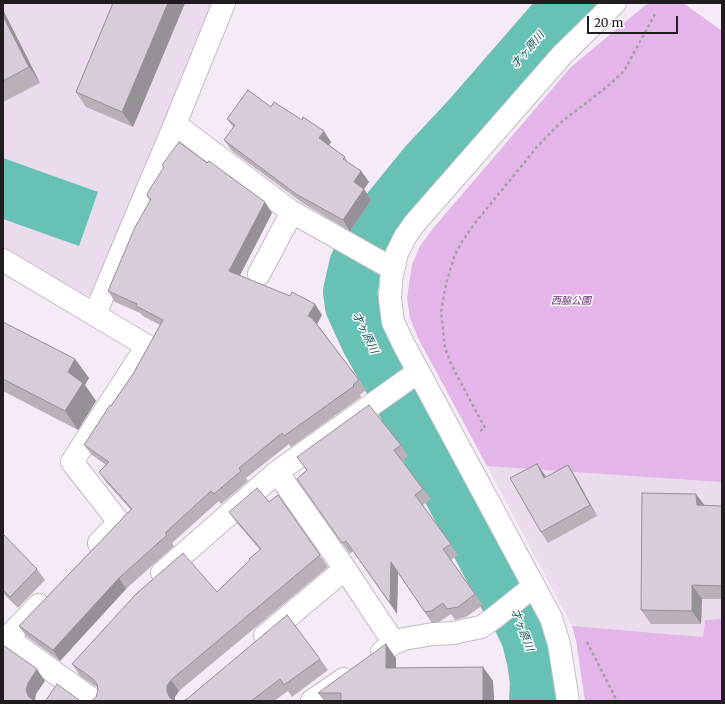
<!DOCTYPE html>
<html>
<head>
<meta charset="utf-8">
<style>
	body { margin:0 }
	#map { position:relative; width:725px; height:704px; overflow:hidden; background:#f5ebf6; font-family:Merriweather,serif }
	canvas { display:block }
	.frame { position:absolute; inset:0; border:4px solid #201c20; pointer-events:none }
	.scale { position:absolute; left:587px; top:16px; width:91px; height:18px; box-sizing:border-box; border:2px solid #201c20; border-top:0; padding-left:5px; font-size:12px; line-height:14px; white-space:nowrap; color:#201c20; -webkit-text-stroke:3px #fefbff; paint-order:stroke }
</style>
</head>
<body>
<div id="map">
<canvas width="725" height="704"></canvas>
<div class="frame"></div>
<div class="scale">20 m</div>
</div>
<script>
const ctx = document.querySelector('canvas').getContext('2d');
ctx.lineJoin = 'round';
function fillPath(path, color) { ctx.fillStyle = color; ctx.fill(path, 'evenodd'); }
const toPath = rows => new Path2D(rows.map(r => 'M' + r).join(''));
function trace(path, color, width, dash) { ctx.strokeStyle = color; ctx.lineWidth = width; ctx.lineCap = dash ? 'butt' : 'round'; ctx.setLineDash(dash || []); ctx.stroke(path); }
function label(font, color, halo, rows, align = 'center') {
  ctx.font = font + ' Merriweather,"Noto Sans JP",serif'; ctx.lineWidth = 3; ctx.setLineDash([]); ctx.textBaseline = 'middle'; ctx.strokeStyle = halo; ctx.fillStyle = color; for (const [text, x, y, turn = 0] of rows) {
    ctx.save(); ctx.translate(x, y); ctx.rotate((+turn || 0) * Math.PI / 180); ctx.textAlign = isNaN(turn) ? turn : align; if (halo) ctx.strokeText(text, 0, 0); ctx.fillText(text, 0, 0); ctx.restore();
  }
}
const built = toPath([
	[3,3,212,3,98,287,92,295,83,295,3,248],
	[487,466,722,481,722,619,705,620,703,637,572,626]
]);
const green = toPath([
	[648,3,683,3,722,31,722,482,487,466,418,338,410,318,407,298,412,265,420,246,435,226,571,67],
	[722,619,722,701,585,701,576,640,572,626,703,637,705,620]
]);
const water = toPath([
	[3,158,98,192,79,246,3,219]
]);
const river = toPath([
	[536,701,537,682,534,661,528,637,519,618,503,592,402,401,368,341,352,306,350,292,356,265,366,244,390,208,425,165,468,119,569,3]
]);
const path = toPath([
	[480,431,485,428,452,366,445,348,441,312,446,284,454,257,461,243,475,223,537,147,560,123,608,86,624,71,655,14],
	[587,642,617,701]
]);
const minor = toPath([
	[175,124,292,212,393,269],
	[3,260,147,346,72,462,119,522,99,543],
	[259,274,292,212],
	[95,314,175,124,224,3],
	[277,472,418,372],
	[162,573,277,472,345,569,394,643],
	[39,605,7,638,94,701],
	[265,636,345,569],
	[382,652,394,643,404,639,433,634,453,633,481,627,494,618,534,586],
	[312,701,344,679],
	[568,701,559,644,551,618,404,345,393,322,390,299,391,280,397,253,405,237,414,224,562,55,615,3]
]);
const wall = toPath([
	[113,3,185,3,133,127,86,107,76,92],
	[3,10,40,83,3,102],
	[271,107,331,142,329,145,345,157,348,163,361,171,369,182,364,189,371,200,350,231,304,204,232,151,224,140,233,127,227,119],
	[207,163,265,202,272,213,240,275,322,315,317,324,366,390,360,395,361,397,291,447,289,444,246,478,248,481,221,504,219,501,172,543,174,546,126,589,60,661,26,636,19,626,131,510,106,482,99,472,106,465,92,455,84,445,133,374,160,325,143,316,140,313,115,302,108,291,150,201,147,196,164,168,162,165],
	[3,322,75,359,89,378,85,385,96,401,78,430,3,391],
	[401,445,408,456,402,461,431,499,423,505,458,555,451,560,483,605,466,617,455,620,451,614,439,622,432,623,398,573,397,614,353,551,350,554,297,479,307,470],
	[568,465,575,476,597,516,548,543,541,532,545,475,546,477],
	[278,495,328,567,179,691,175,697,96,697,98,690,98,688,80,676,72,664,217,592,260,550,237,523,229,512,269,502],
	[704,505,722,506,722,599,702,599,701,624,651,624,641,610],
	[3,534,37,569,45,580,18,608,3,593],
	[396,658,396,668,483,667,493,681,494,701,324,701,318,693],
	[320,659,328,670,292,697,288,691,274,701,183,701]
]);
const shadedWall = toPath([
	[168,3,185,3,133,127,122,112],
	[3,10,40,83,29,67,3,16],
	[324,131,331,142,327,149,319,138],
	[361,171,369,182,361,193,354,182],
	[364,189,371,200,350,231,343,220],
	[265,202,272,213,237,281,229,271],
	[315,304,322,315,316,326,308,316],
	[75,359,89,378,85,385,96,401,78,430,65,411,68,372],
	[537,464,545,475,552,489,544,478],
	[568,465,575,476,597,516,590,505],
	[696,494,706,507,697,505],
	[391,562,398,573,397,614,390,603],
	[119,578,126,589,60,661,53,650],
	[692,585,702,599,701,624,692,611],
	[386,644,396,658,396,683,386,668],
	[483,667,493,681,494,701,483,701],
	[37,669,45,681,36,694,35,701,32,701,28,696,26,690,28,683],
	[171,680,179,691,175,697,175,701,170,698,167,692,167,686]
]);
const building = toPath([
	[113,3,168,3,122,112,76,92,113,3],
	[3,16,29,67,3,81,3,16],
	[248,90,271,107,274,102,302,120,303,117,324,131,319,138,345,157,343,159,361,171,354,182,364,189,343,220,296,194,224,140,235,125,227,119,248,90],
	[179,142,207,163,209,161,265,202,229,271,290,296,292,292,315,304,308,316,312,318,359,380,353,385,354,386,284,436,282,433,239,468,241,471,214,494,211,491,165,533,167,535,119,578,53,650,19,626,121,520,124,516,132,509,99,472,109,462,84,445,110,405,111,406,133,374,163,320,136,306,137,304,108,291,135,227,151,199,147,196,148,192,164,167,162,165,179,142],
	[3,322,75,359,68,372,83,383,65,411,3,379,3,322],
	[369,405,401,445,394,450,423,489,415,495,451,544,443,549,475,594,458,607,447,609,443,603,431,611,425,612,391,562,390,603,346,541,342,543,297,479,307,470,297,457,369,405],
	[537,464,544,478,568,465,590,505,541,532,510,478,537,464],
	[257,488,269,502,278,495,320,555,171,680,167,686,167,692,170,698,175,701,91,701,96,697,98,690,97,684,93,679,72,664,136,594,183,553,217,592,250,560,249,559,261,549,229,512,257,488],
	[642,493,696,494,697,505,722,506,722,586,692,585,692,611,641,610,642,493],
	[3,534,37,569,10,597,3,590,3,534],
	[287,615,320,659,284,685,280,679,251,701,183,701,187,699,287,615],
	[386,644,386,668,483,667,483,701,341,701,341,693,318,693,386,644],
	[3,645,37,669,28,683,26,690,28,696,33,700,35,701,3,701,3,645],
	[57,684,79,700,82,701,43,701,45,701,49,696,57,684]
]);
const parkNames = [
	["西脇公園",571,301]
];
const waterNames = [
	["才ヶ原川",528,50,-49],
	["才ヶ原川",365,333,64],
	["才ヶ原川",522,630,69]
];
fillPath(built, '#eadcec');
fillPath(green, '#e3b5e9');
fillPath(water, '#67c1b4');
trace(river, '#67c1b4', 54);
trace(minor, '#c4bbc5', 24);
trace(path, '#a79fa8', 2.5, [3, 3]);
trace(minor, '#fff', 22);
fillPath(wall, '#b9b0ba');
fillPath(shadedWall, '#969097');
fillPath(building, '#d7cdd8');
trace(building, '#969097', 1);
label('italic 10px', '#632b6b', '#fefbff', parkNames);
label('italic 11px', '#00534a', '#fefbff', waterNames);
</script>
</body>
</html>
